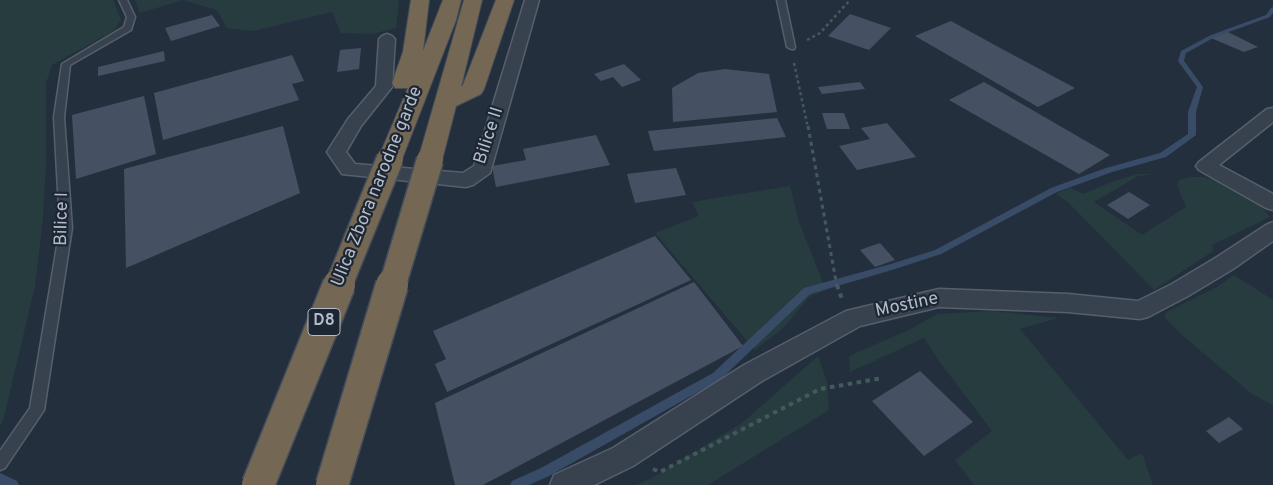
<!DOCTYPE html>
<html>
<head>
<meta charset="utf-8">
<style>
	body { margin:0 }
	canvas { display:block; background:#242f3e }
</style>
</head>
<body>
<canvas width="1273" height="485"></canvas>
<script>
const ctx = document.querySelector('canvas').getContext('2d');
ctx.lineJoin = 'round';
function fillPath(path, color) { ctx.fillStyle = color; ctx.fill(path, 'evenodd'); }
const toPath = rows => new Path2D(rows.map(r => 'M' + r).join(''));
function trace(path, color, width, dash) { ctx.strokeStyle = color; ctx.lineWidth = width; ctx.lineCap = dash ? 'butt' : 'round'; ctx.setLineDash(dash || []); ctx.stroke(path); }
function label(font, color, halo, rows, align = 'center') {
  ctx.font = font + ' Overpass,sans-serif'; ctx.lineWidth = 4.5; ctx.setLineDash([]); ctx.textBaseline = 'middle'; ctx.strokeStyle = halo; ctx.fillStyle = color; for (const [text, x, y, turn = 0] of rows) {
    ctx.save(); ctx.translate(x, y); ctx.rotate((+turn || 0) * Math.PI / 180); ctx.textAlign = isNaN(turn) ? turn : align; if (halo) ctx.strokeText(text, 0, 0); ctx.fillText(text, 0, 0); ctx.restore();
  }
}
const green = toPath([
	[0,0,113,0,121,19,115,30,52,65,46,83,46,163,43,218,35,286,3,421,0,426],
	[135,0,399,0,396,28,372,34,341,33,332,12,253,31,227,28,217,10,183,0,140,13],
	[1138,174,1152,174,1138,176,1094,202,1142,235,1186,207,1177,185,1179,180,1191,177,1204,177,1222,183,1248,197,1262,207,1270,217,1212,245,1213,251,1154,290,1068,202,1056,194,1070,188,1083,194,1112,182],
	[790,186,799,222,826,290,809,297,783,328,755,350,655,233,699,216,692,202],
	[1234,275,1273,300,1273,405,1252,394,1182,335,1164,317,1167,312,1217,287],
	[991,311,1058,318,1020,329,1128,460,1142,453,1153,485,974,485,955,460,992,431,939,361,924,338,850,372,849,356,909,330,937,314],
	[818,356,827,382,829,410,708,485,636,485,652,478,742,423]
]);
const stream = toPath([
	[1273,7,1273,13,1270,17,1215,37,1186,53,1184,61,1203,87,1196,112,1196,135,1166,157,1112,172,1057,192,941,254,892,270,810,294,721,379,549,476,529,485,510,485,512,481,541,468,713,373,804,288,891,264,935,250,1051,188,1106,168,1160,153,1188,134,1188,112,1197,87,1178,61,1181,51,1211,35,1266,15,1271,8,1273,7],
	[0,473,17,481,19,485,0,485,0,473]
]);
const building = toPath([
	[850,14,891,28,869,50,828,36],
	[212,15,220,26,171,41,165,28],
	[951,21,1002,49,1075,88,1038,107,915,36],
	[1228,32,1258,47,1244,52,1211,38],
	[361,48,359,69,337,72,340,50],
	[164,51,165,61,98,76,98,67],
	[292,55,304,81,292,84,299,100,163,140,154,93],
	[624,64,641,80,622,87,613,77,601,81,594,74],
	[725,69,769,74,777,112,673,122,672,88,698,73],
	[860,82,865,89,822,94,818,87],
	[984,82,1110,155,1079,174,949,100],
	[144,96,156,154,76,179,72,115],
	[822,113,844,113,850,129,827,129],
	[777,118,786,137,654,151,648,131],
	[887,123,916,157,857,170,839,146,870,139,861,128],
	[283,126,300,193,126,268,124,169],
	[596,135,610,165,496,187,492,166,526,160,523,149],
	[676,168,686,195,635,203,627,174],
	[1129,192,1150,205,1128,219,1107,205],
	[655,236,691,280,447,392,435,364,446,359,433,331],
	[880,243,895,260,875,267,860,250],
	[694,282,743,346,483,485,455,485,435,403],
	[920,371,973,422,924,456,872,401],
	[1229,417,1243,429,1219,443,1206,431]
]);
const pathFar2 = toPath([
	[807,40,820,33,850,0],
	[794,63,808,128]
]);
const pathFar1 = toPath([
	[808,126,837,287]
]);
const path = toPath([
	[837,285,842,299],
	[653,469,660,472,820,389,883,378]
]);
const lane = toPath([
	[119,0,127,0,135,17,131,30,70,65,64,117,72,228,44,410,5,468,0,470,0,451,30,408,60,228,54,117,62,64,124,27,127,17,119,0],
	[777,0,785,0,795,47,794,49,791,49,787,47,777,0]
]);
const street = toPath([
	[525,0,539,0,490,173,473,185,466,187,342,174,327,152,348,119,376,86,379,39,382,36,387,34,392,36,395,39,392,87,361,126,346,152,355,164,463,173,474,166,525,0],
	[1273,108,1273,122,1219,165,1273,194,1273,210,1266,208,1199,170,1196,166,1199,162,1267,109,1273,108],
	[1273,222,1273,241,1233,269,1188,296,1148,317,1140,319,1068,312,939,307,860,326,762,381,633,466,594,485,550,485,554,475,613,448,744,365,846,311,939,289,1068,294,1138,301,1172,284,1217,257,1266,225,1273,222]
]);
const highway = toPath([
	[411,0,429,0,423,51,443,0,461,0,456,20,402,159,399,165,390,167,381,165,378,159,408,88,395,88,392,83,403,52,411,0],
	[464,0,482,0,461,87,463,85,496,0,514,0,484,89,481,94,456,106,442,160,439,166,430,168,421,166,418,160,464,0]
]);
const highwayBridgeFar1 = toPath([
	[338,287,390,159],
	[392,287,430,160]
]);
const highwayBridge = toPath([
	[258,485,339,285],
	[332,485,392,285]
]);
const shields = [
	[324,322,32]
];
const shieldNames = [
	["D8",324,322]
];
const streetNames = [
	["Bilice II",490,136,-72],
	["Ulica Zbora narodne garde",378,187,-68],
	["Bilice I",63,219,-89],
	["Mostine",907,306,-12]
];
fillPath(green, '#263c3f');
fillPath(stream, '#394c67');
fillPath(building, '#455162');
trace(lane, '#565f6c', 3);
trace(street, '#565f6c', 3);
trace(highway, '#434c59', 2);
trace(pathFar2, '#44595c', 2.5, [3, 3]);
trace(pathFar1, '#44595c', 3, [4, 4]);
trace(path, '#44595c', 4, [4.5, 4.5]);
fillPath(lane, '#38414e');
fillPath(street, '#38414e');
fillPath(highway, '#746855');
trace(highwayBridgeFar1, '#434c59', 29, []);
trace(highwayBridge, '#434c59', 35, []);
trace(highwayBridgeFar1, '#746855', 26);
trace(highwayBridge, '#746855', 32);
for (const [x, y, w] of shields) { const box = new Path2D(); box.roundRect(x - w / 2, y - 13.5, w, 27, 4); ctx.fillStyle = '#1d2633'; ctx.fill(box); trace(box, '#b4bcc9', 1); }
label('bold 16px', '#b4bcc9', null, shieldNames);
label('18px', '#b4bcc9', '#1d2633', streetNames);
</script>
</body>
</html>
